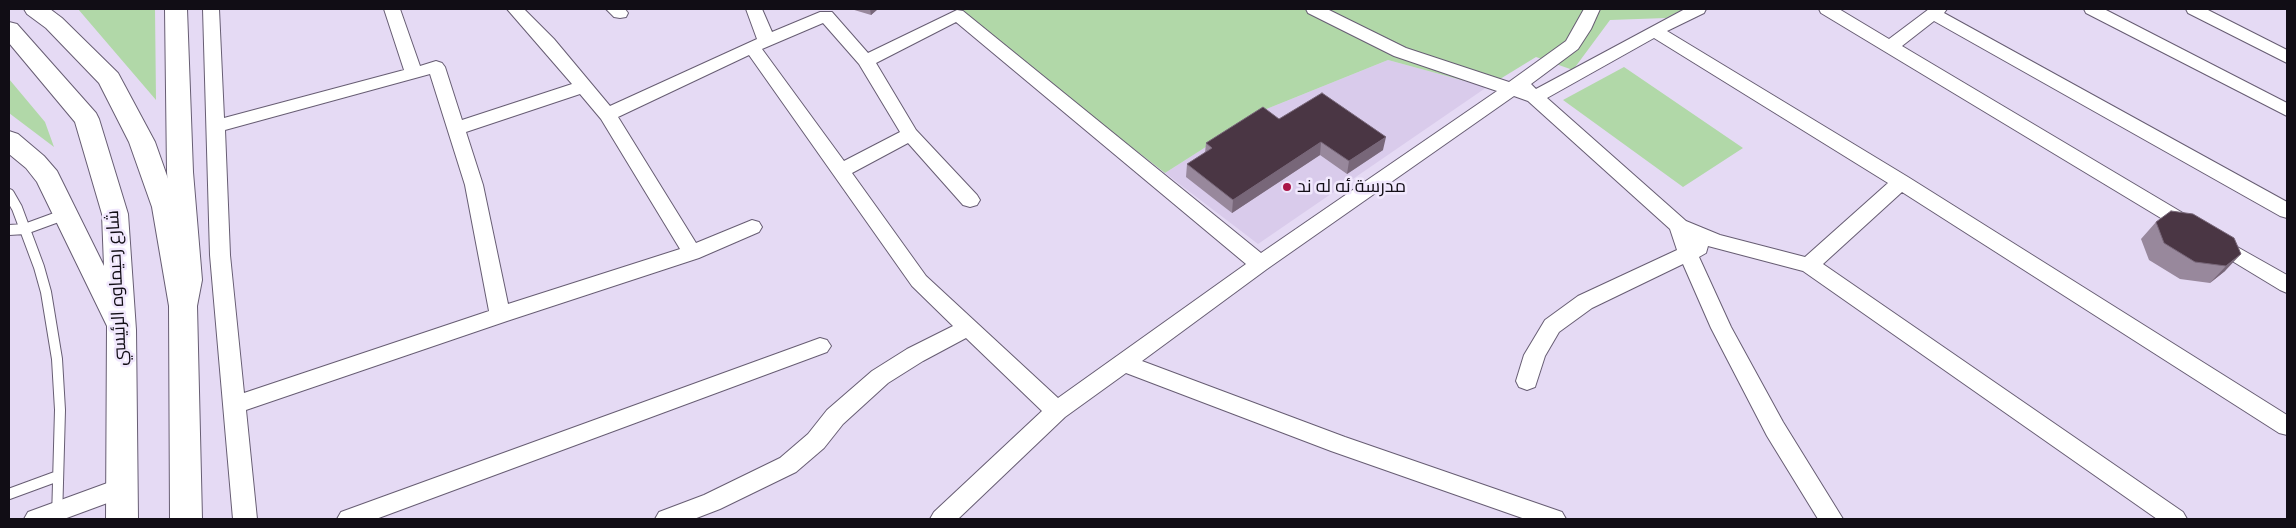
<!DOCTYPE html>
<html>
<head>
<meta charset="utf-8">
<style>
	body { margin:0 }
	#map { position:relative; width:2296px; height:528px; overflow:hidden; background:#e5daf4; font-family:"IBM Plex Sans",sans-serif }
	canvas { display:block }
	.frame { position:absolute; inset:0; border:10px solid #110d15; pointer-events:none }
</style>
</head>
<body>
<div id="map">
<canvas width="2296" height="528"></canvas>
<div class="frame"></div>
</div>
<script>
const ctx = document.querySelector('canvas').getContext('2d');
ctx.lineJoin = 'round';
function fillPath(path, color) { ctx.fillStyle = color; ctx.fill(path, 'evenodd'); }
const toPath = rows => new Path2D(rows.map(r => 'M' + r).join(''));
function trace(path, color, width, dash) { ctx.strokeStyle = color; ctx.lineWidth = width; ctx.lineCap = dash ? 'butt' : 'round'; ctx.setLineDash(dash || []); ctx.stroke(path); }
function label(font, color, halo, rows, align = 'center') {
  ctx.font = font + ' "IBM Plex Sans",Cairo,sans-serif'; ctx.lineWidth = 5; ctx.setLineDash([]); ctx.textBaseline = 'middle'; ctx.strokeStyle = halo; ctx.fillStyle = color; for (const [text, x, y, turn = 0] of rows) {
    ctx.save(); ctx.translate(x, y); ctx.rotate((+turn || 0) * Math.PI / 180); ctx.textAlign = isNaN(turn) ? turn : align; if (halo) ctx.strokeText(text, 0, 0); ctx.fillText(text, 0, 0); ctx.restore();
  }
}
const built = toPath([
	[1388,60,1487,87,1258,244,1165,173,1264,110]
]);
const green = toPath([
	[78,9,155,9,156,100],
	[953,9,1684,9,1666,18,1610,20,1573,70,1536,57,1487,87,1388,60,1264,110,1165,173],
	[1624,67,1743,148,1683,187,1563,100],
	[9,79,45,122,54,147,9,113]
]);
const service = toPath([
	[9,194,17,208,39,267,46,292,57,359,60,410,57,519],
	[9,230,25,229,66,214],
	[9,494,58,476]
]);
const minor = toPath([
	[203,9,219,9,224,118,404,70,384,9,400,9,420,66,436,61,442,63,445,67,462,120,572,84,507,9,524,9,554,39,610,106,757,39,746,9,762,9,772,32,820,12,832,12,868,53,957,10,963,11,1261,253,1497,91,1394,56,1308,13,1306,9,1327,9,1406,48,1509,82,1566,41,1584,9,1600,9,1591,29,1578,49,1531,84,1536,89,1685,9,1706,9,1704,13,1667,31,1908,177,2287,415,2287,435,2279,433,1902,192,1823,264,2183,512,2187,519,2157,519,1803,271,1708,246,1706,253,1699,257,1731,327,1783,422,1843,519,1818,519,1767,436,1711,328,1683,264,1592,308,1559,332,1545,356,1535,387,1527,390,1519,387,1516,381,1524,355,1545,320,1578,296,1677,250,1670,229,1528,101,1514,96,1267,269,1142,361,1345,437,1562,512,1566,519,1525,519,1331,451,1126,373,1065,417,958,519,930,519,934,512,1042,411,966,338,923,361,888,383,843,424,824,448,796,472,720,509,694,519,655,519,659,512,704,495,780,458,808,434,827,410,872,371,907,349,953,326,912,286,749,55,618,117,696,243,752,220,759,222,762,227,759,232,699,258,507,321,246,410,257,519,233,519,210,255,203,9],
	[956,22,1246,264,1058,398,926,276,852,173,908,143,963,205,970,207,977,205,980,200,977,195,916,130,876,63,956,22],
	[823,23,859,64,900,132,844,161,762,49,823,23],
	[1654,38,1888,183,1805,257,1720,235,1686,221,1547,98,1654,38],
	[430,74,465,185,489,311,244,393,230,255,225,130,430,74],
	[580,94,601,119,680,249,508,304,483,185,466,132,580,94],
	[606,9,625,9,628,13,626,17,620,18,614,17,606,9],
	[1819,9,1839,9,1889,39,1929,9,1947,9,1944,13,2287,202,2287,218,2280,216,1934,21,1902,46,2198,222,2201,227,2198,232,2191,234,2184,232,1821,13,1819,9],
	[2084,9,2104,9,2287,103,2287,116,2086,13,2084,9],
	[2186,9,2206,9,2287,50,2287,63,2188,13,2186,9],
	[2216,235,2287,275,2287,293,2280,290,2209,247,2206,242,2209,237,2216,235],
	[820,338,827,340,831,346,827,352,376,519,337,519,341,512,820,338],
	[121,478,129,481,133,488,129,495,64,519,24,519,28,512,121,478]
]);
const primary = toPath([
	[24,9,50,9,62,18,118,73,155,142,178,207,197,306,202,519,170,519,169,306,152,207,129,142,99,83,46,28,27,14,24,9],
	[9,22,17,24,96,113,99,119,128,214,136,330,138,519,106,519,107,326,37,182,26,168,9,154,9,131,18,134,44,156,57,171,104,266,102,214,75,122,9,43,9,22]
]);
const trunk = toPath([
	[165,9,187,9,193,172,202,280,197,306,193,314,183,317,173,314,169,306,174,280,167,172,165,9]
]);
const wall = toPath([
	[851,9,878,9,871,15],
	[1279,119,1383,150,1347,174,1320,155,1232,213,1186,177,1187,164,1205,153,1206,143],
	[2156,222,2234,238,2225,271,2210,283,2180,279,2149,260,2141,239]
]);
const shadedWall = toPath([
	[870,9,878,9,871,15],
	[1386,137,1383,150,1347,174,1349,161],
	[1321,142,1320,155,1232,213,1233,200],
	[2241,254,2225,271,2210,283,2226,266]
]);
const building = toPath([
	[1322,93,1386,137,1349,161,1321,142,1233,200,1187,164,1212,148,1206,143,1263,107,1279,119,1322,93],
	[2171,211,2193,214,2234,238,2241,254,2226,266,2195,262,2164,243,2156,222,2171,211]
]);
const markers = [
	[1287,187,5,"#aa1548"]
];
const poiNames = [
	["مدرسة ئه له ند",1297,187]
];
const streetNames = [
	["شارع رحيماوه الرئيسي",117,288,-93]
];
fillPath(built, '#d9cbeb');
fillPath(green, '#b1d8a8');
trace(service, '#675d73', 12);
trace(minor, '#675d73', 2);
trace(primary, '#675d73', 2);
trace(trunk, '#675d73', 2);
trace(service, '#fff', 10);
fillPath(minor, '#fff');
fillPath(primary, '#fff');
fillPath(trunk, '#fff');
fillPath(wall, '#98889c');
fillPath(shadedWall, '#786779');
fillPath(building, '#4a3644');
trace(building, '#786779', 1);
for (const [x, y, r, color] of markers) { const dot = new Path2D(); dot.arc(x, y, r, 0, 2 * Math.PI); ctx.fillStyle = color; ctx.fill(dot); trace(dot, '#f1e8fd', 2); }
label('18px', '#110d15', '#f1e8fd', poiNames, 'left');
label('18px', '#110d15', '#f1e8fd', streetNames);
</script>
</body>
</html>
